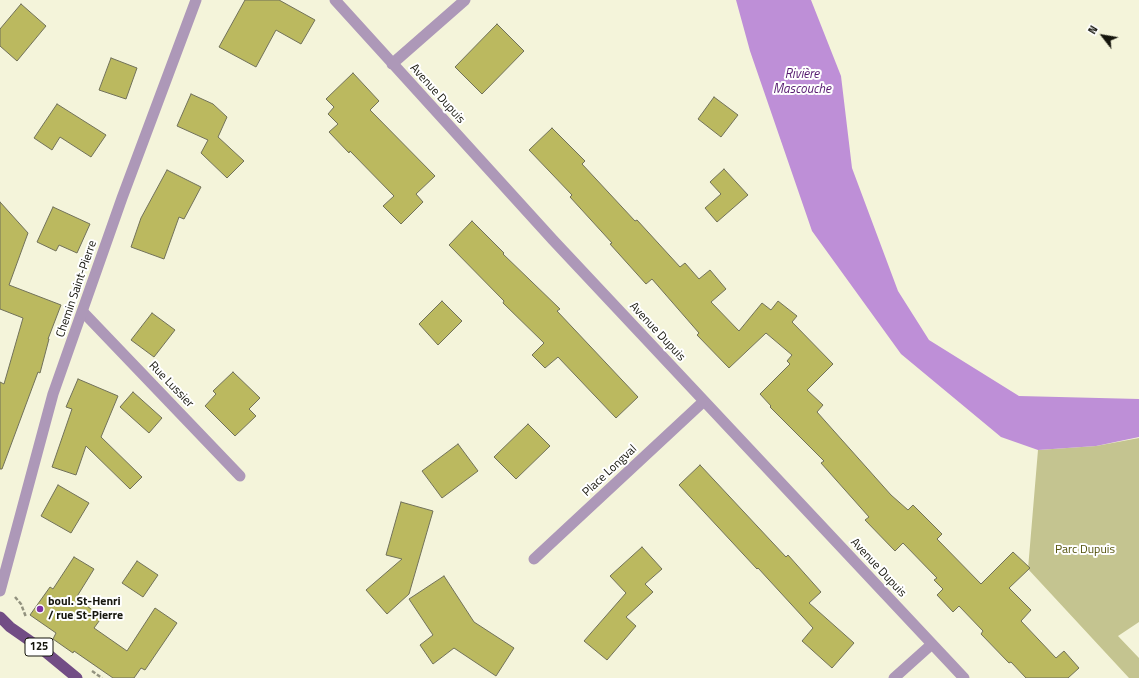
<!DOCTYPE html>
<html>
<head>
<meta charset="utf-8">
<style>
	body { margin:0 }
	#map { position:relative; width:1139px; height:678px; overflow:hidden; background:#f4f4da; font-family:"Titillium Web",sans-serif }
	canvas { display:block }
	.north { position:absolute; left:1083px; top:16px; width:40px; height:40px; -webkit-text-stroke:3px #fff; paint-order:stroke; rotate:301deg; font-size:11px; font-weight:700; line-height:16px; text-align:center; color:#15150c }
	.north::after { content:''; display:block; margin:auto; width:14px; height:18px; background:#15150c; clip-path:polygon(50% 0,100% 100%,50% 72%,0 100%) }
</style>
</head>
<body>
<div id="map">
<canvas width="1139" height="678"></canvas>
<div class="north">N</div>
</div>
<script>
const ctx = document.querySelector('canvas').getContext('2d');
ctx.lineJoin = 'round';
function fillPath(path, color) { ctx.fillStyle = color; ctx.fill(path, 'evenodd'); }
const toPath = rows => new Path2D(rows.map(r => 'M' + r).join(''));
function trace(path, color, width, dash) { ctx.strokeStyle = color; ctx.lineWidth = width; ctx.lineCap = dash ? 'butt' : 'round'; ctx.setLineDash(dash || []); ctx.stroke(path); }
function label(font, color, halo, rows, align = 'center') {
  ctx.font = font + ' "Titillium Web",sans-serif'; ctx.lineWidth = 4; ctx.setLineDash([]); ctx.textBaseline = 'middle'; ctx.strokeStyle = halo; ctx.fillStyle = color; for (const [text, x, y, turn = 0] of rows) {
    ctx.save(); ctx.translate(x, y); ctx.rotate((+turn || 0) * Math.PI / 180); ctx.textAlign = isNaN(turn) ? turn : align; if (halo) ctx.strokeText(text, 0, 0); ctx.fillText(text, 0, 0); ctx.restore();
  }
}
const green = toPath([
	[1139,438,1139,622,1118,636,1139,658,1139,678,1129,678,1028,569,1038,450,1096,446]
]);
const water = toPath([
	[736,0,811,0,841,76,852,168,898,291,929,340,1019,396,1139,399,1139,437,1096,446,1038,450,1001,437,901,354,812,231,750,51]
]);
const building = toPath([
	[245,0,279,0,315,20,301,44,276,30,256,67,219,47,245,0],
	[21,4,46,26,17,61,0,46,0,29,21,4],
	[497,24,524,51,482,94,455,67,497,24],
	[111,58,137,68,126,99,99,90,111,58],
	[353,73,379,101,370,110,435,176,416,194,423,202,401,224,383,206,394,196,350,151,349,153,329,132,338,124,328,114,334,107,326,99,353,73],
	[191,94,213,104,227,117,218,137,244,161,227,178,201,153,208,140,177,126,191,94],
	[714,97,738,115,721,137,698,119,714,97],
	[57,104,106,135,91,157,60,137,52,150,34,138,57,104],
	[552,128,585,161,582,164,635,221,637,220,680,267,685,263,699,279,710,270,726,289,711,302,739,331,762,303,771,310,778,301,797,316,792,322,833,364,807,390,823,405,817,412,891,495,908,510,913,505,942,534,937,539,981,584,1013,552,1030,568,1009,588,1031,610,1021,621,1056,658,1064,651,1079,668,1068,678,1026,678,1011,662,1009,663,981,634,983,631,959,606,953,612,937,595,943,589,934,580,937,578,903,543,895,551,865,520,869,517,821,463,824,461,770,407,771,406,760,394,790,364,787,361,792,355,766,333,729,368,697,335,699,333,652,279,646,284,610,244,612,243,570,197,572,195,529,150,552,128],
	[724,169,748,195,717,222,705,208,721,194,710,182,724,169],
	[167,170,201,187,184,219,179,217,164,259,131,247,141,218,167,170],
	[0,202,28,233,9,285,61,305,48,339,49,339,40,373,38,372,2,469,0,469,0,382,4,384,23,318,0,309,0,202],
	[53,207,90,224,77,253,59,245,56,251,37,242,53,207],
	[472,221,504,253,503,254,560,309,557,311,638,397,616,418,558,357,545,368,532,355,544,343,503,303,504,301,449,245,472,221],
	[442,301,462,321,438,345,419,324,442,301],
	[152,313,175,330,154,357,131,340,152,313],
	[233,372,260,398,249,409,256,416,235,436,205,406,216,394,213,391,233,372],
	[78,379,118,396,101,437,142,477,130,489,86,446,76,475,52,467,72,409,66,407,78,379],
	[133,392,162,418,149,433,120,407,133,392],
	[528,424,550,446,516,479,494,457,528,424],
	[458,444,478,471,442,498,422,471,458,444],
	[700,465,786,557,788,555,821,592,809,603,854,643,832,668,802,641,813,628,758,568,757,569,679,485,700,465],
	[58,485,89,503,71,533,41,516,58,485],
	[401,502,433,511,409,594,387,614,366,590,402,559,386,555,401,502],
	[642,547,662,569,645,584,653,592,626,617,636,626,607,660,584,641,626,593,610,576,642,547],
	[74,557,94,569,76,598,102,617,94,628,127,651,155,608,177,623,145,670,141,668,134,678,113,678,74,651,73,653,53,639,56,633,30,615,50,587,53,589,74,557],
	[137,561,158,575,143,597,122,583,137,561],
	[444,576,474,622,514,648,496,676,454,648,433,664,420,645,433,635,409,599,444,576]
]);
const path = toPath([
	[15,597,21,604,26,617],
	[92,671,102,678]
]);
const minor = toPath([
	[335,0,553,240,964,678],
	[392,64,465,0],
	[83,312,240,476],
	[534,559,704,401],
	[894,678,932,644]
]);
const tertiary = toPath([
	[0,591,53,394,122,198,196,0]
]);
const primary = toPath([
	[0,617,10,627,43,650,77,678]
]);
const markers = [
	[40,609,4,"#7f32a3"]
];
const shields = [
	[39,647,28]
];
const shieldNames = [
	["125",39,647]
];
const streetNames = [
	["Avenue Dupuis",437,94,48],
	["Chemin Saint-Pierre",77,289,-71],
	["Avenue Dupuis",657,332,47],
	["Rue Lussier",171,385,46],
	["Place Longval",610,471,-43],
	["Avenue Dupuis",878,568,47]
];
const parkNames = [
	["Parc Dupuis",1085,550]
];
const poiNames = [
	["boul. St-Henri",48,602],
	["/ rue St-Pierre",48,616]
];
const waterNames = [
	["Rivière",802,75],
	["Mascouche",802,90]
];
fillPath(green, '#c4c490');
fillPath(water, '#be8fd7');
fillPath(building, '#bbb95f');
trace(building, '#717159', 1);
trace(path, '#92927f', 2.5, [4, 2]);
trace(minor, '#ad98b8', 11);
trace(tertiary, '#ad98b8', 11);
trace(primary, '#724d85', 11);
for (const [x, y, r, color] of markers) { const dot = new Path2D(); dot.arc(x, y, r, 0, 2 * Math.PI); ctx.fillStyle = color; ctx.fill(dot); trace(dot, '#fff', 1.5); }
for (const [x, y, w] of shields) { const box = new Path2D(); box.roundRect(x - w / 2, y - 9, w, 18, 3); ctx.fillStyle = '#fff'; ctx.fill(box); trace(box, '#15150c', 1); }
label('bold 11px', '#15150c', null, shieldNames);
label('12px', '#15150c', '#fff', streetNames);
label('12px', '#55530d', '#fff', parkNames);
label('bold 12px', '#15150c', '#fff', poiNames, 'left');
label('italic 13px', '#55196f', '#fff', waterNames);
</script>
</body>
</html>
